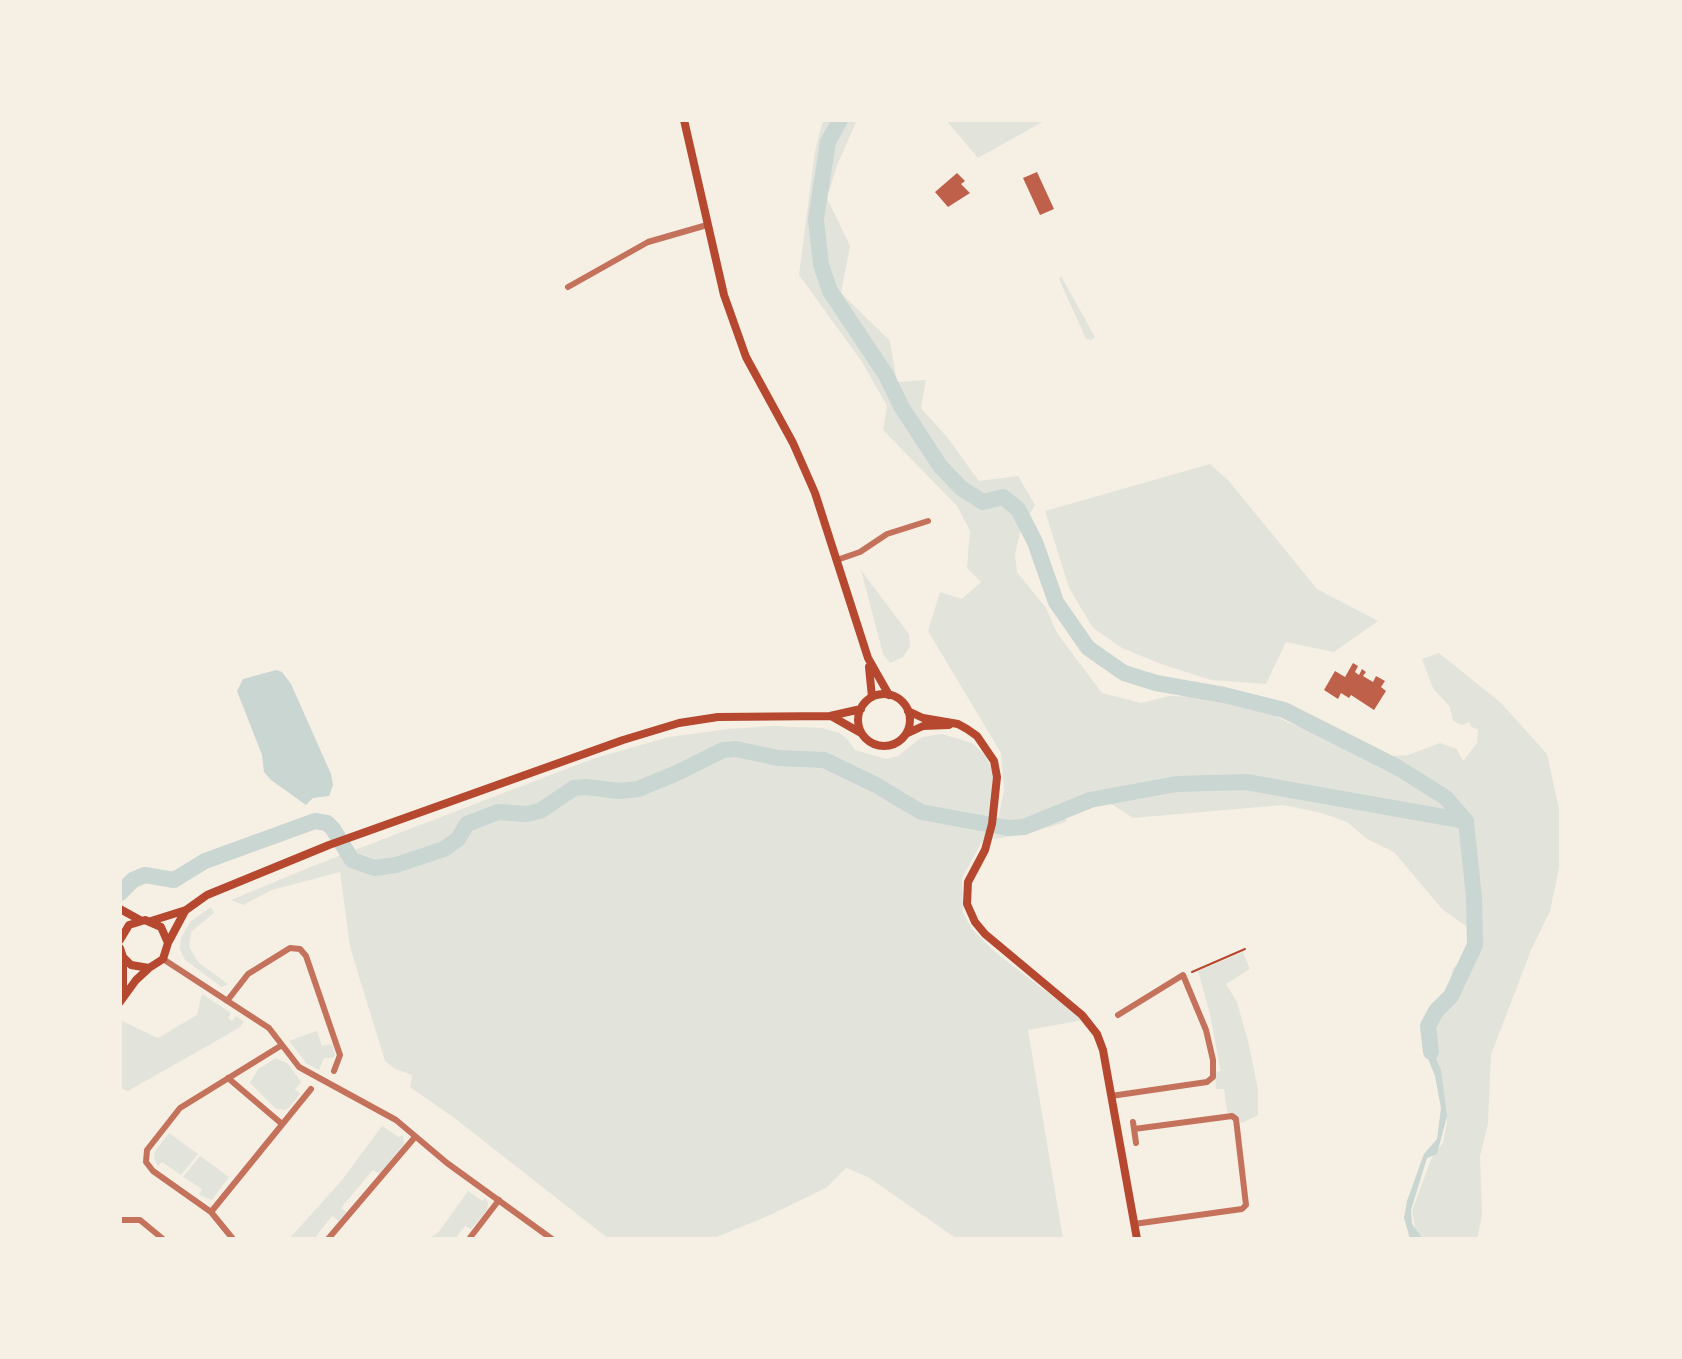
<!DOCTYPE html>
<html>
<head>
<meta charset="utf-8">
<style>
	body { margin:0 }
	#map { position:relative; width:1682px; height:1359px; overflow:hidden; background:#f6efe4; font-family:"Noto Sans",sans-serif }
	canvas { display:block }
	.frame { position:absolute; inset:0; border:122px solid #f6efe4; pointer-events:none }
</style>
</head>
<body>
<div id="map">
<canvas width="1682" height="1359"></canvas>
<div class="frame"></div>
</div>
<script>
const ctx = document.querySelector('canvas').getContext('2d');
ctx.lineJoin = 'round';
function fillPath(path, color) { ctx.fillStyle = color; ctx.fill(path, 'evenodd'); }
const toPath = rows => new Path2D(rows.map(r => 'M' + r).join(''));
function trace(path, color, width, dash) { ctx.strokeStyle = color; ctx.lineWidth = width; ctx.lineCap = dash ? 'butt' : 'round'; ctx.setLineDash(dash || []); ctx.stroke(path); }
const green = toPath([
	[823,120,857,120,838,163,827,198,850,246,841,293,890,341,897,382,926,380,921,408,947,437,979,481,1018,476,1035,505,1021,529,1015,554,1017,572,1046,608,1057,633,1102,693,1141,703,1169,696,1205,697,1264,710,1287,722,1378,757,1408,755,1440,743,1457,749,1463,761,1477,743,1478,730,1470,726,1470,722,1462,725,1453,721,1450,707,1433,688,1422,659,1439,653,1501,703,1547,754,1559,809,1559,868,1550,911,1531,950,1491,1055,1488,1123,1480,1156,1482,1215,1477,1239,1422,1239,1416,1232,1412,1211,1432,1157,1443,1143,1447,1122,1440,1083,1431,1053,1431,1024,1446,996,1453,968,1475,947,1467,927,1442,909,1394,852,1367,839,1347,822,1322,813,1283,805,1133,818,1113,805,1089,795,1068,809,1066,822,1026,834,994,839,1004,790,1001,753,928,631,940,592,962,599,981,582,967,568,970,531,957,506,883,430,887,406,862,362,799,275,815,151],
	[946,120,1046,120,978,158],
	[1061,276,1095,337,1092,340,1086,339,1059,279],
	[1210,464,1229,481,1317,589,1378,621,1334,652,1286,642,1266,684,1211,680,1161,664,1122,648,1093,628,1069,588,1045,511],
	[861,570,909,634,910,647,903,657,890,663,883,654],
	[773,726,822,728,840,733,848,740,855,750,886,759,898,756,922,737,942,734,972,743,986,756,993,774,991,808,985,836,962,878,963,913,972,929,995,952,1083,1020,1028,1030,1063,1239,957,1239,868,1177,846,1168,826,1188,770,1215,712,1239,609,1239,453,1117,410,1087,412,1075,393,1068,385,1061,350,947,340,872,272,890,243,905,231,900,313,866,595,758,669,737,728,729],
	[211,907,214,913,191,932,189,947,199,963,228,984,222,987,185,960,180,949,181,938,191,921],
	[1243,952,1250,969,1226,984,1237,1002,1249,1045,1258,1090,1258,1115,1242,1123,1227,1112,1224,1089,1216,1089,1215,1072,1221,1071,1219,1063,1210,1014,1198,971],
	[202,994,231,1013,228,1018,232,1021,236,1016,244,1022,239,1028,128,1091,120,1088,120,1020,158,1038,197,1015],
	[317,1031,322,1046,332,1044,335,1054,333,1058,324,1058,319,1070,307,1064,289,1041],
	[276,1058,288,1064,301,1082,295,1089,300,1094,289,1108,284,1110,275,1108,250,1083,258,1069],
	[382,1126,399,1137,403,1135,404,1144,380,1174,373,1170,341,1208,346,1212,339,1221,332,1216,314,1239,289,1239,342,1180],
	[169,1133,198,1154,181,1175,162,1162,158,1166,154,1158,155,1151],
	[200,1156,229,1177,212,1200,199,1195,202,1189,183,1177],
	[468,1191,482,1201,485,1198,488,1203,487,1210,471,1229,465,1226,455,1239,428,1239,438,1233]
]);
const water = toPath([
	[276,670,282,672,291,684,331,774,333,785,329,796,313,798,306,805,271,780,264,772,262,755,237,691,243,679],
	[1425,1031,1429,1031,1434,1054,1441,1070,1447,1116,1437,1154,1427,1158,1411,1210,1412,1224,1423,1239,1410,1239,1404,1218,1407,1201,1424,1154,1437,1139,1441,1108,1435,1076,1427,1056]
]);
const river = toPath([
	[840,120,828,142,816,219,821,265,830,291,886,375,901,406,940,466,961,488,983,502,1003,497,1018,509,1035,542,1056,602,1088,648,1124,673,1156,683,1224,695,1284,710,1395,766,1445,797,1466,821,1474,898,1475,945,1451,996,1436,1011,1428,1026,1431,1052],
	[120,893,133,880,145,875,174,880,205,861,315,821,327,823,333,829,352,860,374,868,396,865,444,849,458,839,467,824,498,812,527,814,540,811,574,788,586,787,619,791,638,789,677,773,723,750,736,749,778,758,824,760,876,785,921,812,1008,828,1024,827,1090,800,1176,784,1246,782,1466,821]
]);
const building = toPath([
	[1037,172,1054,209,1040,215,1023,178],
	[957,173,965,181,961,184,970,193,948,207,935,192],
	[1353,663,1358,666,1355,672,1359,675,1362,669,1366,672,1363,676,1373,682,1376,676,1385,681,1381,687,1386,691,1374,710,1351,695,1349,698,1341,693,1338,699,1324,690,1335,671,1345,677]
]);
const path = toPath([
	[1192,972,1245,949]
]);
const minor = toPath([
	[568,287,648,242,707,225],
	[837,560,860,552,887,534,928,521],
	[163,959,269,1028,299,1067,396,1120,447,1163,552,1239],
	[227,1001,248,974,290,948,300,949,306,956,340,1055,334,1071],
	[228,1078,282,1124],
	[1111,1096,1207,1082,1213,1077,1213,1060,1206,1030,1183,975,1118,1015],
	[1133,1122,1136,1143],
	[1134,1129,1232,1116,1236,1119,1246,1205,1242,1209,1134,1224],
	[211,1212,311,1089],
	[120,1220,140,1220,163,1239],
	[233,1239,211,1212,153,1171,146,1162,147,1150,180,1108,282,1045],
	[328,1239,415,1137],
	[469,1239,499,1200]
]);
const secondary = toPath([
	[684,120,724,295,746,357,793,443,815,493,868,658,889,695],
	[869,667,872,697],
	'858 720a26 26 0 1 1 52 0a26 26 0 1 1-52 0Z',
	[908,711,923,718,958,724,967,729,977,736,994,761,997,777,992,824,985,850,968,882,967,904,975,922,985,934,1082,1015,1097,1034,1103,1050,1137,1239],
	[831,716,861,733],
	[908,733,923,726,949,725],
	[120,909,140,920],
	[151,921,186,910,207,895,329,845,623,740,679,723,718,717,830,716,861,709],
	[120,940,129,925,145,920,161,927,168,943,163,959,149,968,131,965,123,957,120,948],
	[169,941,185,911],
	[123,995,123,957],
	[120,1002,136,980,148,969]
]);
fillPath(green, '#e2e4dc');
fillPath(water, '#c9d6d2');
trace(river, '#c9d6d2', 16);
fillPath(building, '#bf614a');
trace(path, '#b5482f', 2);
trace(minor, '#c5725c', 6);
trace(secondary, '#b5482f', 8);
</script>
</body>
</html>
